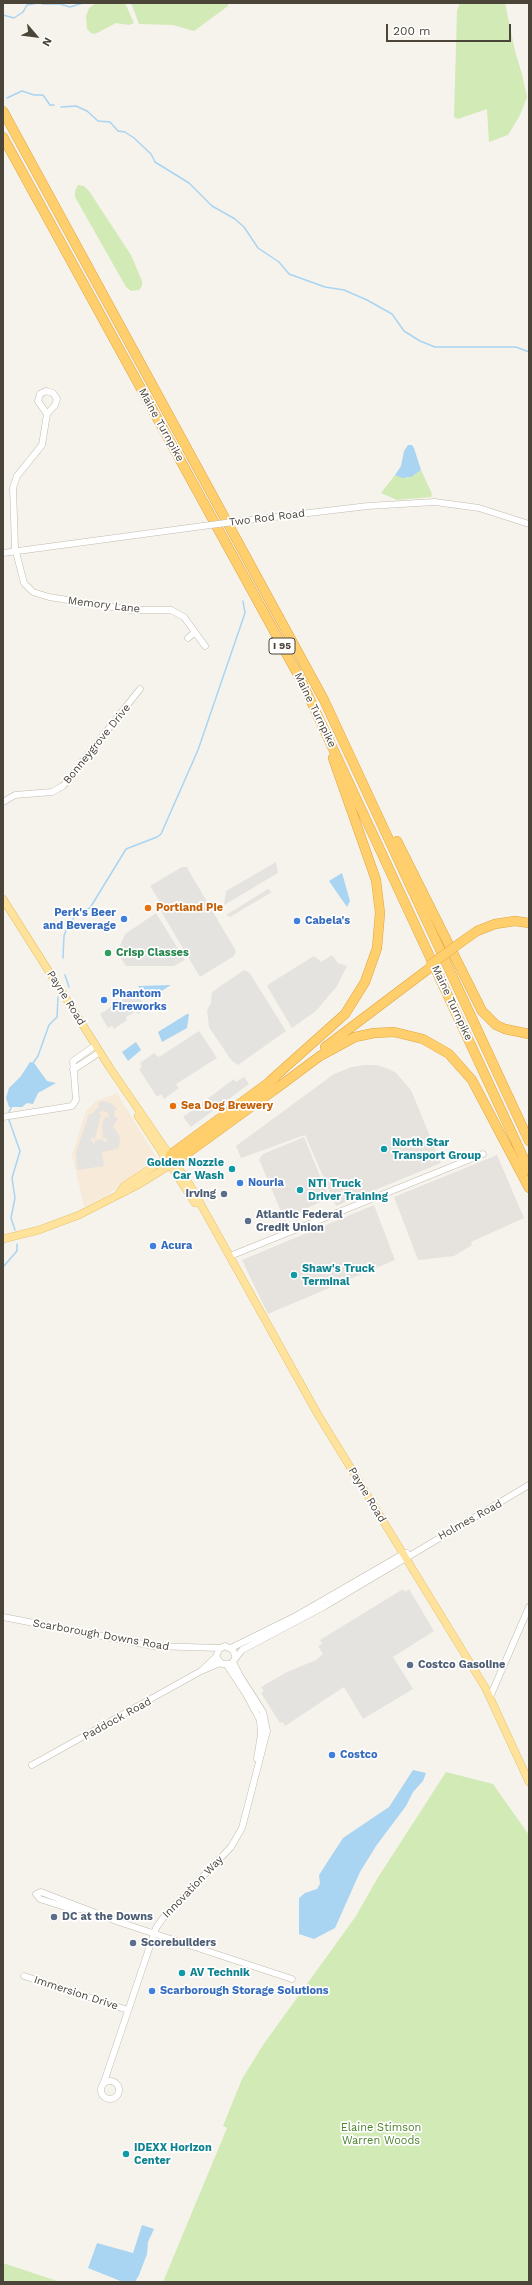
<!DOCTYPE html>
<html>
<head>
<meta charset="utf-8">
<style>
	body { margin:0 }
	#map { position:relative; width:532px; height:2285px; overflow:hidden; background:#f6f3ec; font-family:"Work Sans",sans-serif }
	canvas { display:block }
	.frame { position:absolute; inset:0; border:4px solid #4b4439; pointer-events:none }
	.north { position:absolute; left:16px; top:16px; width:40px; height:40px; -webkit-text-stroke:3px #fff; paint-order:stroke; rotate:118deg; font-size:11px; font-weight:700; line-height:16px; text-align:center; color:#4b4439 }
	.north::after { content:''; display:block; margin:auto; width:14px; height:18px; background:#4b4439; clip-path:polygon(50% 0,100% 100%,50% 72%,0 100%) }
	.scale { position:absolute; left:386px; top:24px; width:125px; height:18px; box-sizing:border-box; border:2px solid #4b4439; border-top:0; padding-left:5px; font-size:12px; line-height:14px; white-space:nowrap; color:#4b4439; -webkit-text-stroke:3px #fff; paint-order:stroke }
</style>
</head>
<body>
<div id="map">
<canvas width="532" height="2285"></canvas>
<div class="frame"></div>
<div class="north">N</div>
<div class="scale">200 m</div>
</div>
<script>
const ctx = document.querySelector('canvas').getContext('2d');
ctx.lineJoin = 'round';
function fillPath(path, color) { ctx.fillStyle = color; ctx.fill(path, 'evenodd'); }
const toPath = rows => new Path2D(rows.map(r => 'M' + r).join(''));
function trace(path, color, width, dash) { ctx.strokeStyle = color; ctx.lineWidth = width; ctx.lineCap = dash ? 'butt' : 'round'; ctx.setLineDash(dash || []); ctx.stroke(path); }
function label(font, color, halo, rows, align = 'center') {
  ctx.font = font + ' "Work Sans",sans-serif'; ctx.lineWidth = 3.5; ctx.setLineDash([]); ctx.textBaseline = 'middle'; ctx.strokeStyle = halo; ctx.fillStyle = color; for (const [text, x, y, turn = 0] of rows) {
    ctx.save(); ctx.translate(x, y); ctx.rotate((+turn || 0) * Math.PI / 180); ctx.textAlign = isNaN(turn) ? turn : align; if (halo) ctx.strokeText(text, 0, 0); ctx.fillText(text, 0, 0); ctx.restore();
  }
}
const commercial = toPath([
	[117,1093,156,1157,106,1196,84,1207,72,1154,86,1111,96,1101]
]);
const industrial = toPath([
	[364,1065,376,1065,389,1069,396,1073,411,1090,441,1163,336,1206,305,1135,241,1158,236,1146,334,1074,352,1067],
	[304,1137,329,1198,284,1219,259,1159,263,1154],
	[497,1155,524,1218,471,1242,472,1245,454,1256,418,1260,394,1197],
	[374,1205,395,1260,268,1314,242,1260]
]);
const green = toPath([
	[96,3,125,3,134,23,129,25,116,23,95,34,91,33,87,29,86,16,89,8],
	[131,3,228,3,228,6,194,31,173,25,139,24],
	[460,3,505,3,515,51,522,74,527,97,520,115,508,135,489,142,487,109,458,119,454,117,457,11],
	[78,185,84,186,89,191,131,255,142,281,142,286,139,290,131,291,126,287,75,197,75,191],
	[421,470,432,494,431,497,397,500,381,493,395,475,408,478],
	[446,1772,493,1784,529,1835,529,2282,163,2282,227,2128,223,2126,242,2079,263,2045,356,1916,377,1879],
	[3,2263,60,2282,3,2282]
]);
const parking = toPath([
	[276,862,278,873,224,905,226,891],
	[182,867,187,867,189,871,236,951,234,956,200,977,161,911,163,907,150,886],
	[268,889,272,892,230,917,226,915],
	[156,913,185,960,174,966,126,966,117,953,125,934],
	[332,955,338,963,347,966,337,986,316,1011,292,1028,267,986,269,984,314,956,321,962],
	[244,970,249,972,286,1031,238,1065,231,1060,209,1027,207,1010,211,1003,212,992],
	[131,992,143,1002,141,1005,144,1009,139,1014,135,1012,126,1017,127,1020,114,1029,112,1026,108,1028,100,1014,125,998],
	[199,1031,217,1058,176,1084,179,1088,164,1099,161,1094,157,1097,139,1069,142,1067,140,1063,154,1053,159,1057],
	[244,1077,249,1084,191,1127,183,1117,234,1079,236,1082],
	[103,1101,111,1103,117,1109,114,1111,115,1117,118,1119,113,1126,120,1137,119,1147,117,1149,102,1152,104,1166,77,1170,76,1152,89,1114,92,1114,99,1106,98,1103],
	[103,1111,107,1112,109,1116,108,1118,106,1116,102,1123,103,1138,107,1138,107,1140,104,1143,103,1139,95,1140,95,1144,92,1142,91,1138,95,1139,101,1115,98,1113],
	[403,1589,405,1592,409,1589,434,1631,393,1657,413,1689,363,1719,344,1687,285,1726,283,1722,280,1723,261,1693,264,1691,261,1687,287,1672,316,1660,323,1654,318,1646,322,1644,320,1640]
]);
const water = toPath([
	[408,445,412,445,414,448,421,470,411,477,402,478,395,475,401,466,404,451],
	[342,873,350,901,347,907,329,881],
	[171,985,152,997,142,992,138,986],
	[187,1014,189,1014,187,1028,162,1042,158,1032],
	[136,1042,141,1050,128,1061,122,1052],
	[30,1062,34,1063,47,1081,56,1083,38,1093,33,1104,27,1103,22,1107,9,1107,6,1098,9,1088,21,1076],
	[413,1770,426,1773,423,1781,413,1792,406,1806,376,1846,360,1872,335,1928,314,1939,299,1934,299,1898,305,1893,317,1889,320,1884,319,1875,343,1838,389,1807],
	[142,2225,154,2229,148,2242,147,2254,139,2275,135,2282,123,2282,88,2268,97,2243,133,2253]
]);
const stream = toPath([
	[42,4,60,4,70,7,83,3],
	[3,15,14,18,23,12,27,5,38,3],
	[7,98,22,91,34,95,43,95,50,105,54,105],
	[61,107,76,106,87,111,98,121,110,122,118,131,125,132,134,138,151,154,155,162,189,183,212,206,235,219,244,227,258,248,279,262,289,274,325,287,344,290,367,300,392,314,404,331,420,341,435,347,516,347,529,352],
	[63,958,64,936,68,925,77,914,90,908,126,849,157,837,161,834,198,750,245,613,243,601],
	[65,975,69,987],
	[33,1063,38,1056,49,1025,57,1017,58,997],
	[9,1112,12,1106],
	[9,1120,20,1151,12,1178,15,1198,11,1218,15,1230],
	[3,1267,17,1251,17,1244]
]);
const minor = toPath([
	[46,391,53,393,57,399,55,405,47,414,38,401,40,394,46,391],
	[47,414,42,445,17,476,13,488,15,548,24,583,33,592,49,597,131,610,171,610,184,617,205,646],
	[241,521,368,506,435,502,479,508,529,524],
	[3,553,203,526],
	[188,638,195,632],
	[3,802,15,795,52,792,63,786,140,689],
	[73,1070,100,1052],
	[3,1117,72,1106,76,1100,73,1061,96,1045],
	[230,1256,483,1154],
	[3,1617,153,1646,220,1648],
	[231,1648,294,1617,403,1554,407,1553],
	[235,1656,233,1650,225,1646,219,1649,216,1657,222,1664,231,1664,242,1650,325,1606,529,1485],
	[227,1665,246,1694,260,1720,261,1734,257,1759],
	[201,1671,216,1657],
	[490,1697,529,1607],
	[32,1765,201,1671,220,1663],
	[82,1909,74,1910,40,1899,36,1894,41,1892,119,1922,292,1979],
	[24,1976,128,2010],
	'101 2090a9 9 0 1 1 18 0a9 9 0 1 1-18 0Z',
	[104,2082,156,1928,163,1918,231,1847,242,1828,267,1731,263,1712,240,1676,233,1662]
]);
const major = toPath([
	[3,899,110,1068,190,1185,317,1413,486,1689,529,1782],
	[138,1116,195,1203],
	[119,1193,124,1186,169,1156],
	[3,1239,39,1230,79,1215,136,1186,175,1162]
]);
const highway = toPath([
	[3,111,324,700,529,1141],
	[3,137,302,682,529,1170],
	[397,841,482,1011,496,1025,505,1029,529,1034],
	[460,943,477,931,495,924,515,921,529,923],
	[325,1047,431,967],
	[270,1081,345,1014,365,982,377,948,380,913,376,880,333,758],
	[273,1091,320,1056,355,1037,374,1033,394,1032,423,1039,449,1054,472,1080,529,1188],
	[170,1155,275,1078],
	[175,1162,277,1088]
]);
const minorBridge = toPath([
	[203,526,241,521]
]);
const highwayBridge = toPath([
	[430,965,460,943]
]);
const markers = [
	[148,908,4,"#e8710a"],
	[124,919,4,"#3f7fe0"],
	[297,921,4,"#3f7fe0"],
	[108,953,4,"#2e9e5b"],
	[104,1000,4,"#3f7fe0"],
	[173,1106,4,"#e8710a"],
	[384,1149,4,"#0f9aa8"],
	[232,1169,4,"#0f9aa8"],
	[240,1183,4,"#3f7fe0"],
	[300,1190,4,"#0f9aa8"],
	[224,1194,4,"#5c6f8a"],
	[248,1221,4,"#5c6f8a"],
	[153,1246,4,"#3f7fe0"],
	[294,1275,4,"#0f9aa8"],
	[410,1665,4,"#5c6f8a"],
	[332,1755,4,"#3f7fe0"],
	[54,1917,4,"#5c6f8a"],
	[133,1943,4,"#5c6f8a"],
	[182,1973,4,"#0f9aa8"],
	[152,1991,4,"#3f7fe0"],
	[126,2154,4,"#0f9aa8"]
];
const shields = [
	[282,646,26]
];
const shieldNames = [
	["I 95",282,646]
];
const streetNames = [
	["Maine Turnpike",161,425,61],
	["Two Rod Road",267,518,-7],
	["Memory Lane",104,605,7],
	["Maine Turnpike",315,710,64],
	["Bonneygrove Drive",97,744,-51],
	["Payne Road",66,998,58],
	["Maine Turnpike",452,1003,65],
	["Payne Road",367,1495,59],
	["Holmes Road",470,1520,-29],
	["Scarborough Downs Road",101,1635,10],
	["Paddock Road",117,1719,-29],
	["Innovation Way",193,1887,-46],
	["Immersion Drive",76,1993,18]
];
const foodNames = [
	["Portland Pie",156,908],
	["Sea Dog Brewery",181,1106]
];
const shopNames = [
	["Perk's Beer",116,913,"right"],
	["and Beverage",116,926,"right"],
	["Cabela's",305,921],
	["Phantom",112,994],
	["Fireworks",112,1007],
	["Nouria",248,1183],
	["Acura",161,1246],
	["Costco",340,1755],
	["Scarborough Storage Solutions",160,1991]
];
const leisureNames = [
	["Crisp Classes",116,953]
];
const cultureNames = [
	["North Star",392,1143],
	["Transport Group",392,1156],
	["Golden Nozzle",224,1163,"right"],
	["Car Wash",224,1176,"right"],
	["NTI Truck",308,1184],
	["Driver Training",308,1197],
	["Shaw's Truck",302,1269],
	["Terminal",302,1282],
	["AV Technik",190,1973],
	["IDEXX Horizon",134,2148],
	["Center",134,2161]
];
const serviceNames = [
	["Irving",216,1194,"right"],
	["Atlantic Federal",256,1215],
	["Credit Union",256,1228],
	["Costco Gasoline",418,1665],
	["DC at the Downs",62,1917],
	["Scorebuilders",141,1943]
];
const parkNames = [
	["Elaine Stimson",381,2128],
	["Warren Woods",381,2141]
];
fillPath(commercial, '#f7ead8');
fillPath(industrial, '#e6e2dd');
fillPath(green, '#d2eab5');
fillPath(parking, '#e5e3e0');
fillPath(water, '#a9d4f2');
trace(stream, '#a9d4f2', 1.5);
trace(minor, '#c2bbae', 7);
trace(major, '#e6c16a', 8);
trace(highway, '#e0a43c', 10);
trace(minor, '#fff', 6);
trace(major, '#ffe39c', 7);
trace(highway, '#ffcf6e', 9);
trace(minorBridge, '#c2bbae', 7, []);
trace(highwayBridge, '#e0a43c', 10, []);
trace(minorBridge, '#fff', 6);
trace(highwayBridge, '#ffcf6e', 9);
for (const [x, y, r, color] of markers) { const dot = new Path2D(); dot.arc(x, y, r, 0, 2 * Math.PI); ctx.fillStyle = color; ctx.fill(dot); trace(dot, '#fff', 1.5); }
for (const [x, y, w] of shields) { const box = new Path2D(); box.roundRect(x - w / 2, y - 8, w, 16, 3); ctx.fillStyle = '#fff'; ctx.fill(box); trace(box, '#4b4439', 1); }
label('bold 10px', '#4b4439', null, shieldNames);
label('11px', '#4b4439', '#fff', streetNames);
label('bold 11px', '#c56008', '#fff', foodNames, 'left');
label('bold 11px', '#366cbe', '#fff', shopNames, 'left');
label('bold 11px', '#27864d', '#fff', leisureNames, 'left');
label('bold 11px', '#0d838f', '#fff', cultureNames, 'left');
label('bold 11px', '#4e5e75', '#fff', serviceNames, 'left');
label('11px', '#4a7f2a', '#fff', parkNames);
</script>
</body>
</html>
